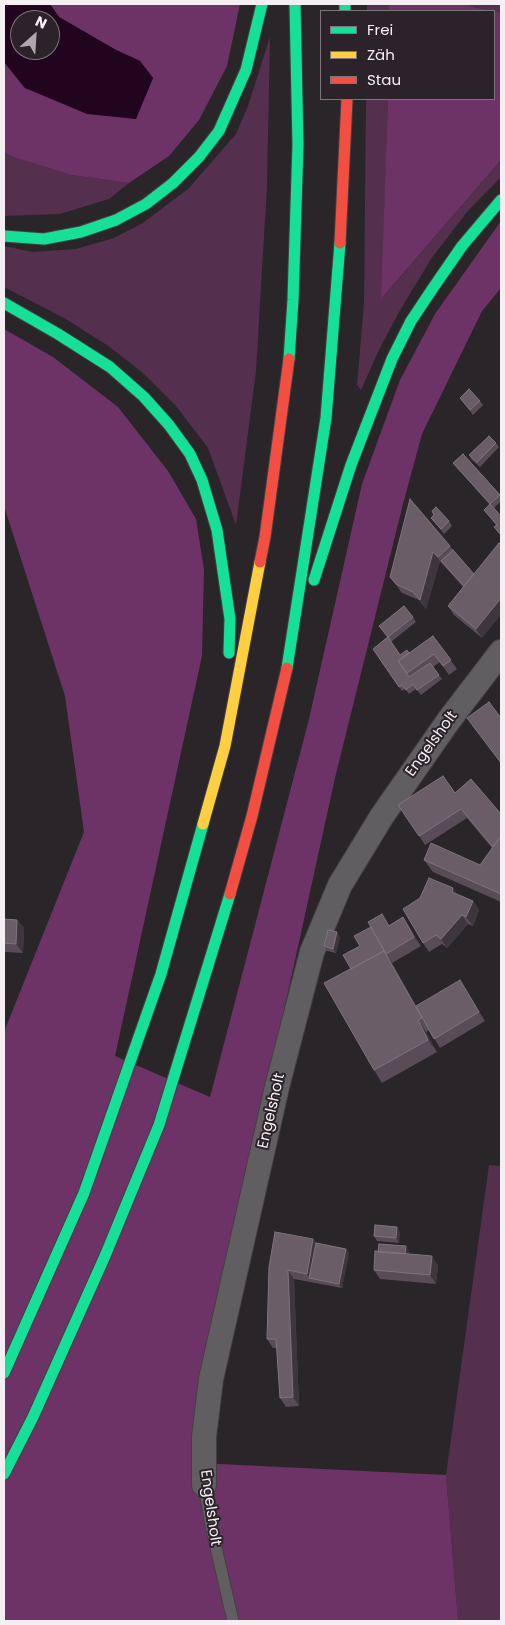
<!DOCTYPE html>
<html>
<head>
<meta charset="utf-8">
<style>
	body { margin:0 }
	#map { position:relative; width:505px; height:1625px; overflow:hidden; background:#2a2529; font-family:Poppins,sans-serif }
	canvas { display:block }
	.frame { position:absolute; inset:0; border:5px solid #f5eff4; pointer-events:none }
	.legend { position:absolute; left:320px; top:10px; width:175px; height:90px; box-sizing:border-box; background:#2c232a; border:1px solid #7c757b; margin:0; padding:6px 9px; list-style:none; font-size:15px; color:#f5eff4 }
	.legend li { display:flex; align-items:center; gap:10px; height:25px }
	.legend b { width:25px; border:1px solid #7c757b }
	.north { position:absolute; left:10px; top:10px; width:50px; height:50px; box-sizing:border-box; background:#2c232a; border:1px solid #7c757b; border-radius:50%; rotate:26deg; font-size:14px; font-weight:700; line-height:20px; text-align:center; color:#f5eff4 }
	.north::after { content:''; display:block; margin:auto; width:18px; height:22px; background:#aea8ad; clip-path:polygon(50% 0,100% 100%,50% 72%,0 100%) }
</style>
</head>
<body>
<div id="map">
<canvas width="505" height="1625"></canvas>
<div class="frame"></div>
<ul class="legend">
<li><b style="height:6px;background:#16e098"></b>Frei</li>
<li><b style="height:6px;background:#ffcf43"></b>Zäh</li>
<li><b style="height:6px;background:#f24e42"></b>Stau</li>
</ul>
<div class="north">N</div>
</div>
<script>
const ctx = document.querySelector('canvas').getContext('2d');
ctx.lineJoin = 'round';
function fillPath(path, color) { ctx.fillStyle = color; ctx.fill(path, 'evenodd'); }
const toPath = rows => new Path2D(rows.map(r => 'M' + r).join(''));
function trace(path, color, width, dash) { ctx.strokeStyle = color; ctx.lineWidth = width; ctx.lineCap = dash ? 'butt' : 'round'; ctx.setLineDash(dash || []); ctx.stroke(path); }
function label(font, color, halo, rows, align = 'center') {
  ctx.font = font + ' Poppins,sans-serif'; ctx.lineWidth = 4; ctx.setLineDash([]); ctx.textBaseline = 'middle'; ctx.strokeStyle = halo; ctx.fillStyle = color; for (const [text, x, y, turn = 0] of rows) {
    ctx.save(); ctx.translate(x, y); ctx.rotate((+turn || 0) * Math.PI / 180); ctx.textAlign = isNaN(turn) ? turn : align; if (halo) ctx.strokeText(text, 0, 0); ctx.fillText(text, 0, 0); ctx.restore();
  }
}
const green = toPath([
	[367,4,389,4,389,11,367,11],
	[469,4,501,4,501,13,473,7],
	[270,37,267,186,256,371,236,525,208,448,176,406,142,372,107,345,64,318,4,287,4,246,33,252,76,249,114,238,143,223,189,188,236,134,248,106],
	[366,99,388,99,382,298,501,160,501,177,467,212,431,259,399,312,378,352,361,390,357,385,364,303],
	[4,152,10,156,71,175,129,183,109,199,60,214,4,216],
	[489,1165,501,1166,501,1621,473,1621,458,1620,446,1475]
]);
const forest = toPath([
	[50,4,240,4,227,66,199,120,169,156,129,183,71,175,10,156,4,152,4,62,25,88,135,119,153,78,140,61,116,50,59,17],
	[389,4,469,4,473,7,493,11,389,11],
	[494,11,501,13,501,160,381,299,388,99,494,99],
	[501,221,501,288,482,311,422,434,403,504,335,778,197,1407,199,1463,446,1475,458,1620,473,1621,4,1621,4,1032,84,832,65,696,4,506,4,329,53,357,118,407,168,471,196,519,204,570,202,656,115,1056,210,1097,309,719,362,484,400,380,435,314]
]);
const water = toPath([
	[4,4,50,4,59,17,116,50,140,61,153,78,136,119,87,114,25,88,4,62],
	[20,20,50,20,50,50,20,50]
]);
const lane = toPath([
	[204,1485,211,1526,233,1621]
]);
const street = toPath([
	[204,1485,204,1437,211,1379,277,1087,312,952,340,885,382,816,449,720,501,652]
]);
const fast = toPath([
	[345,4,345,11],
	[4,236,44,239,81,232,116,220,146,204,173,183,199,157,219,131,246,70,262,4],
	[4,303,58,334,110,367,144,397,169,425,190,454,202,480,217,530,230,619,229,653],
	[289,359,293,300,298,145,295,4],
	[314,580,351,465,392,359,411,321,433,288,462,246,501,200],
	[287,668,326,418,340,243],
	[4,1373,84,1193,161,974,203,824],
	[4,1474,33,1417,105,1256,159,1125,230,894]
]);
const slow = toPath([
	[203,824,225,746,260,562]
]);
const jam = toPath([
	[340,243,347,99],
	[260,562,265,537,289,359],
	[230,894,252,816,287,668]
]);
const wall = toPath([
	[460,398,480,401,483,405,473,415],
	[496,443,499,447,480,467,472,460,469,455],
	[463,454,501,496,501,501,494,508,501,516,501,536,494,527,496,525,484,510,490,504,453,463],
	[432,511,449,521,452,526,444,534,431,518,434,515],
	[450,546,453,550,482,638,454,615,448,606,463,587,440,561,426,609,419,600,402,593,390,577],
	[413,617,416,622,391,642,400,655,409,653,433,636,457,669,449,675,440,662,433,667,442,679,421,695,416,689,409,694,405,689,402,691,373,649,387,637,379,626],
	[455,793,501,814,501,902,433,872,424,860,480,865,492,848,467,818,425,845,419,836],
	[473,901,479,910,473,926,468,924,447,948,442,944,429,952,423,943],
	[403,917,421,946,392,963,416,1006,466,989,485,1021,440,1048,429,1030,426,1032,437,1052,382,1083,374,1070,360,946,389,925],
	[4,919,17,920,24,928,23,953,4,952],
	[340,937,336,953,327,951,324,946],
	[400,1232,399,1243,377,1241,374,1236],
	[313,1239,316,1243,346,1249,349,1253,342,1288,294,1279,299,1406,286,1407,280,1398,277,1348,273,1348,267,1339,269,1267],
	[409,1251,409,1254,438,1265,436,1284,380,1279,374,1270,378,1252]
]);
const shadedWall = toPath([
	[433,552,440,561,426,609,420,600],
	[501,598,501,615,482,638,476,629],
	[453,888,459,897,452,892],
	[473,901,479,910,473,926,466,917],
	[462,915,468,924,447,948,441,939],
	[403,917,409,926,421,946,414,937],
	[17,920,24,928,23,953,16,944],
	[337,932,340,937,336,953,333,949],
	[384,951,392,963,430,1030,422,1018],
	[460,980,466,989,485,1021,479,1012],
	[418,1020,426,1032,437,1052,428,1040],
	[397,1227,400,1232,399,1243,396,1238],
	[313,1239,319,1248,309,1278,307,1274],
	[406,1246,409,1251,408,1262,405,1258],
	[346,1249,349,1253,342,1288,339,1284],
	[432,1256,438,1265,436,1284,430,1275],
	[288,1270,294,1279,299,1406,293,1397]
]);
const building = toPath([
	[469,389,480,401,470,410,460,398,469,389],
	[489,436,496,443,477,462,469,455,489,436],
	[463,454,500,495,490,504,453,463,463,454],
	[410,499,450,546,438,557,433,552,420,600,413,592,396,584,390,577,410,499],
	[490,504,501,516,501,535,494,527,497,525,484,510,490,504],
	[436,507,449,521,441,529,431,518,434,515,432,511,436,507],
	[499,543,501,545,501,598,476,629,448,606,499,543],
	[453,550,474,574,464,586,441,561,453,550],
	[404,606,413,617,388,637,379,626,404,606],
	[433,636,451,660,443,666,434,654,407,673,398,661,433,636],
	[388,637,400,655,407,650,409,653,398,661,409,677,430,663,439,675,417,690,413,684,406,690,402,685,399,687,373,649,388,637],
	[489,702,501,718,501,763,467,718,489,702],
	[443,776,455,793,471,779,501,814,501,836,493,847,461,809,419,836,398,805,443,776],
	[501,836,501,894,424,860,431,843,480,865,501,836],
	[429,878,453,888,452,892,473,901,466,917,462,915,441,939,436,935,423,943,403,909,420,898,429,878],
	[382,914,389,926,403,917,414,937,386,954,368,922,382,914],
	[4,919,17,920,16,944,4,943,4,919],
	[371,927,386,954,384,951,351,969,343,955,360,946,354,936,371,927],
	[328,930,337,932,333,949,324,946,328,930],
	[384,951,422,1018,418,1020,428,1040,374,1070,324,983,384,951],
	[460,980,479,1012,434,1039,416,1006,460,980],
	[375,1225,397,1227,396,1238,374,1236,375,1225],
	[275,1232,313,1239,307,1274,288,1270,293,1397,280,1398,276,1339,267,1339,269,1267,275,1232],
	[316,1243,346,1249,339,1284,309,1278,316,1243],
	[379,1244,406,1246,405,1254,378,1252,379,1244],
	[375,1251,432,1256,430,1275,374,1270,375,1251]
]);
const streetNames = [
	["Engelsholt",432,744,-54],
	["Engelsholt",272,1111,-77],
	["Engelsholt",210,1508,82]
];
fillPath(green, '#542f4e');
fillPath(forest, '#6d3366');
fillPath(water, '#21041e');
trace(lane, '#434043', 13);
trace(street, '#434043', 26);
trace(fast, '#434043', 13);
trace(slow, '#434043', 13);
trace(jam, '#434043', 13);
trace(lane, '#615e61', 11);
trace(street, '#615e61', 24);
trace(fast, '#16e098', 11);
trace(slow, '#ffcf43', 11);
trace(jam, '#f24e42', 11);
fillPath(wall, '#594b57');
fillPath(shadedWall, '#3f353d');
fillPath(building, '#6a5d68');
trace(building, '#7f747e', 1);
label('15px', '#f5eff4', '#2c232a', streetNames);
</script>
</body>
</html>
